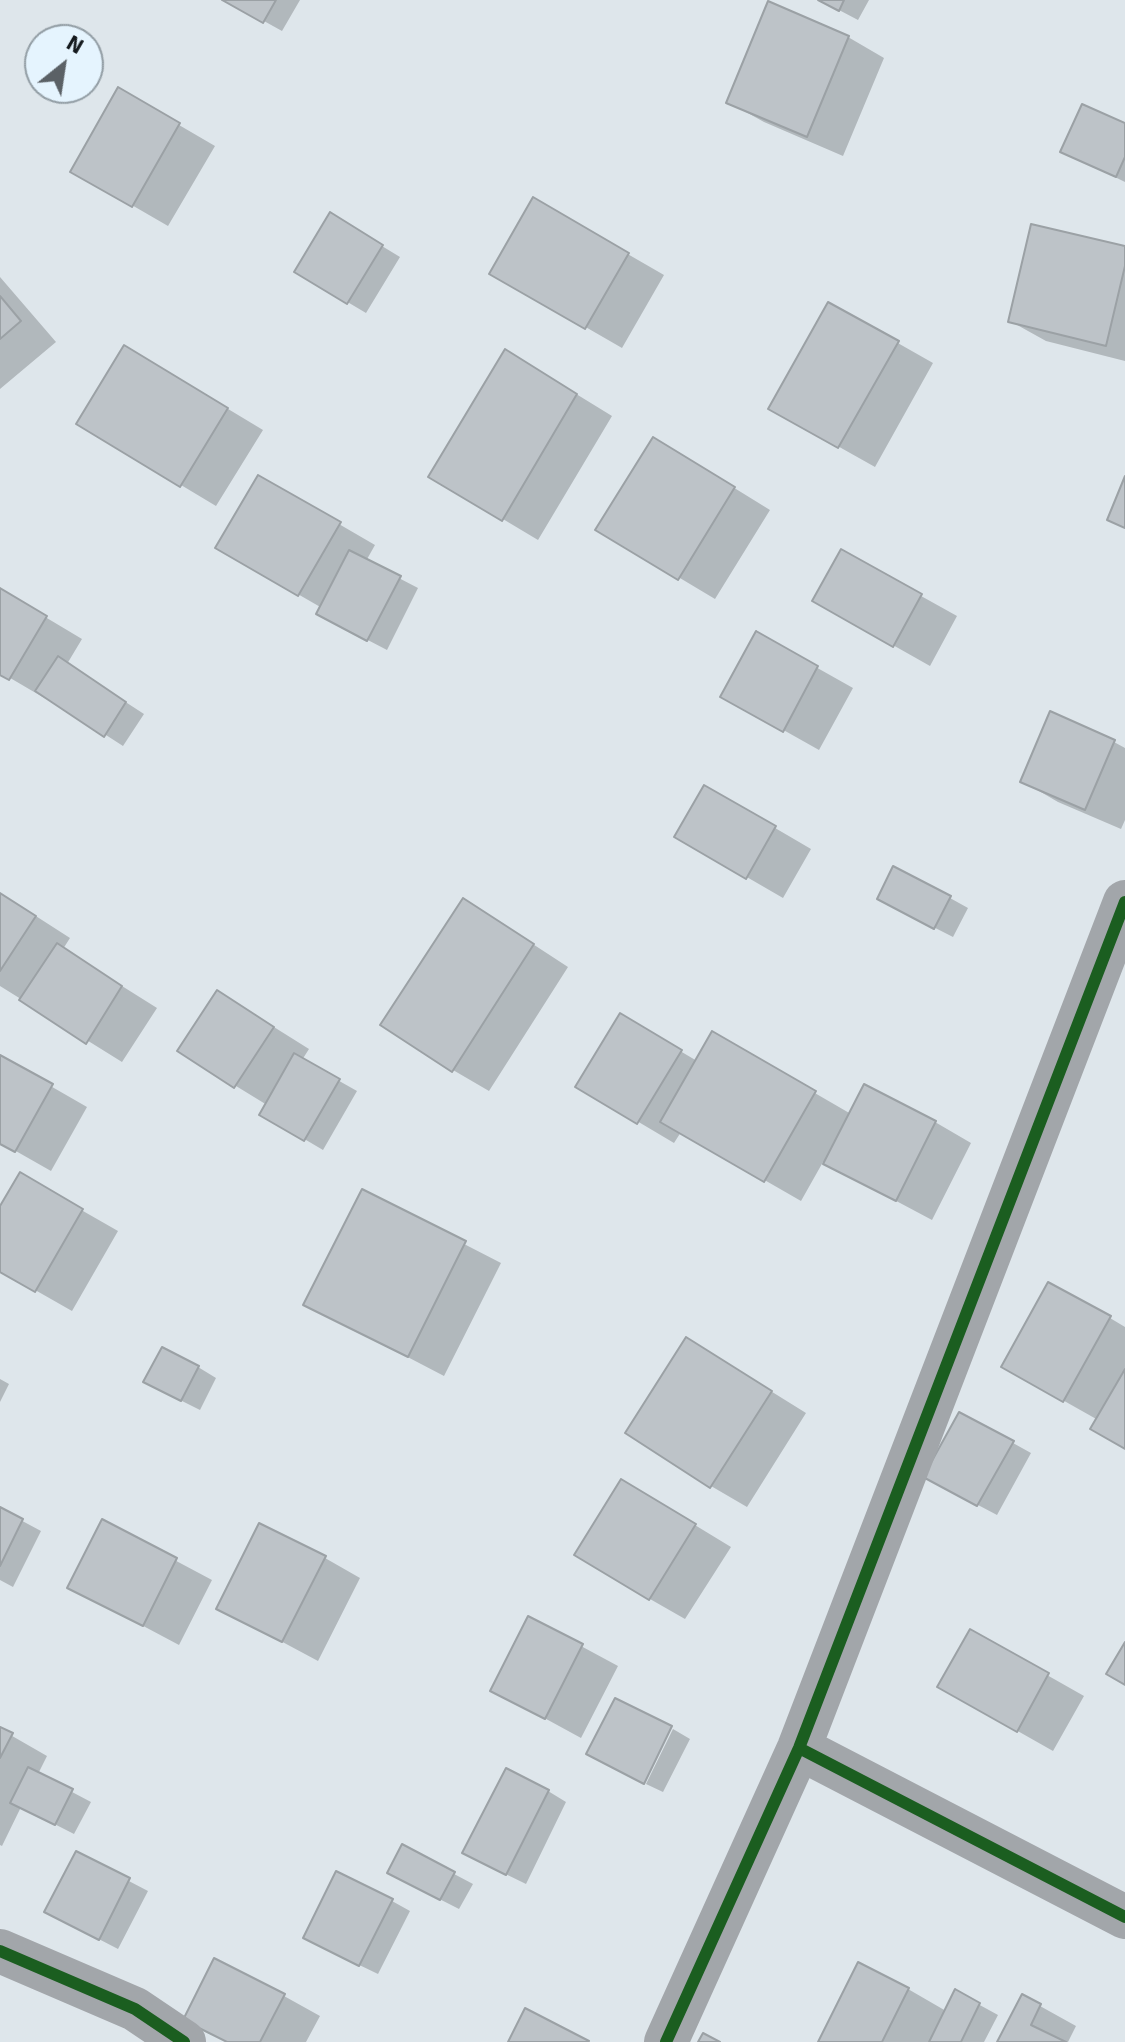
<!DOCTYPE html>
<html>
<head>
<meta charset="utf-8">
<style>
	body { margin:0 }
	#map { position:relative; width:1125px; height:2042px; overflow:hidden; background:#dee6eb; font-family:Signika,sans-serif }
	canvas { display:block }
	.north { position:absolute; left:24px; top:24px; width:80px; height:80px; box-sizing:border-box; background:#e5f4fe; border:2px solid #929da4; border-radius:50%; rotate:30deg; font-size:22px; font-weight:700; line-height:32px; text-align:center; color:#151a1e }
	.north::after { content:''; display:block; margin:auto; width:28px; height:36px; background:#5b6166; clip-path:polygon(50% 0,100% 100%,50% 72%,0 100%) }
</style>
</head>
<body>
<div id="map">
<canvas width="1125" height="2042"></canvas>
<div class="north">N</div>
</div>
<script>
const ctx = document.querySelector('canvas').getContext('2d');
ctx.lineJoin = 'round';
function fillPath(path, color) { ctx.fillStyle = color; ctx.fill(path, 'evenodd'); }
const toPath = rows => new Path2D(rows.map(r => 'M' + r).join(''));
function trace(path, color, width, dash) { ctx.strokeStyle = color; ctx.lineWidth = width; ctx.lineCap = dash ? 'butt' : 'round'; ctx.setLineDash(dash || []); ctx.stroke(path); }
const shadow = toPath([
	[226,0,300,0,282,31],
	[820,0,869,0,858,20],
	[848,37,884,58,843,156,764,122,728,102],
	[119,90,215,146,168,226,73,171],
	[1125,125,1125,182,1062,151],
	[534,200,664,275,622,348,492,273],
	[349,226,400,257,366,313,297,272],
	[1125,248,1125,361,1046,341,1010,321],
	[0,277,56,342,0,389],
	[829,304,933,363,875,467,770,408],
	[160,368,263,430,216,506,181,485],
	[542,373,612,416,538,540,431,476],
	[689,460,770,510,715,599,598,529],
	[258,477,375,545,366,561,418,588,387,650,337,624,322,608,218,548],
	[842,552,957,616,930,666,815,601],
	[0,590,82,639,67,664,144,714,123,746,47,697,46,699,0,672],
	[757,634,853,688,819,750,723,696],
	[1114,742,1125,748,1125,820,1121,829,1058,802,1022,781],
	[705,787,811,849,783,898,676,836],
	[0,893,70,938,63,949,157,1008,122,1062,0,986],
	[950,898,968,908,953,937,898,909],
	[499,922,568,967,489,1091,453,1070],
	[218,992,309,1049,302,1060,357,1091,323,1150,262,1114,267,1105,179,1051],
	[621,1016,697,1061,713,1034,851,1114,935,1122,971,1143,932,1220,823,1162,801,1201,681,1132,674,1143,578,1086],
	[0,1057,87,1107,51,1171,0,1142],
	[20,1175,118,1231,72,1311,0,1270,0,1210],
	[363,1192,501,1263,444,1376,306,1304],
	[1110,1318,1125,1327,1125,1447,1098,1420,1004,1367],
	[687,1339,806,1413,747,1507,711,1486],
	[198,1367,216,1378,200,1410,164,1392],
	[0,1379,9,1384,0,1402],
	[1013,1443,1031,1453,997,1515,944,1487],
	[657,1502,731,1547,685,1619,650,1599],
	[0,1509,41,1531,13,1587,0,1580],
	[103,1522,212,1580,179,1645,70,1587],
	[325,1558,360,1578,318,1661,219,1608],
	[529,1618,618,1666,581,1738,493,1690],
	[971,1632,1084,1696,1053,1751,940,1687],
	[0,1729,47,1756,38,1774,91,1802,74,1834,21,1807,2,1846,0,1845],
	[673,1729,690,1739,663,1792,646,1784],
	[548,1791,566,1802,526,1884,483,1863],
	[403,1847,473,1884,459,1909,408,1883],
	[77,1854,148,1891,118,1949,66,1922],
	[392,1901,410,1911,378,1974,324,1948],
	[908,1989,946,2011,956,1992,998,2015,984,2042,820,2042],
	[284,1996,320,2016,306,2042,226,2042,185,2019],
	[1040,2006,1076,2026,1068,2042,1000,2042]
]);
const building = toPath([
	[222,0,276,0,263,23,222,0],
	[818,0,844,0,839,11,818,0],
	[768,1,849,36,807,137,726,103,768,1],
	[118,87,180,123,132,207,70,172,118,87],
	[1082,104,1125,123,1125,157,1116,177,1060,152,1082,104],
	[533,197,629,253,585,329,489,274,533,197],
	[330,212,383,245,347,304,294,272,330,212],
	[1031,224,1125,246,1125,266,1106,346,1008,322,1031,224],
	[0,296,21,321,0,339,0,296],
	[828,302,899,341,838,448,768,409,828,302],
	[124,345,228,408,180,487,76,424,124,345],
	[505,349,577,394,502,521,428,477,505,349],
	[653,437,735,487,678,580,595,530,653,437],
	[258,475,341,522,298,596,215,548,258,475],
	[1125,476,1125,528,1107,520,1125,476],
	[841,549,922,594,893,647,812,601,841,549],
	[349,550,401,576,367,641,316,614,349,550],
	[0,588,47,616,9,680,0,675,0,588],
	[756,631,818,666,783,732,720,697,756,631],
	[58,656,126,702,104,737,35,691,58,656],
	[1050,711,1115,740,1085,810,1020,782,1050,711],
	[704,785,776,826,746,879,674,837,704,785],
	[893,866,951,896,934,929,877,899,893,866],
	[0,893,36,916,0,971,0,893],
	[463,898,534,944,452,1072,380,1025,463,898],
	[57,943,122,986,86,1044,19,1000,57,943],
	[217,990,274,1027,234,1088,177,1051,217,990],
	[620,1013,682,1050,637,1124,575,1087,620,1013],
	[712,1031,816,1091,764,1182,660,1122,712,1031],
	[294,1053,340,1079,304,1141,259,1115,294,1053],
	[0,1055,53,1084,15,1152,0,1144,0,1055],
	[864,1084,936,1121,896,1201,823,1164,864,1084],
	[20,1172,83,1209,35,1292,0,1272,0,1206,20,1172],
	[362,1189,466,1241,408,1357,303,1305,362,1189],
	[1048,1282,1111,1316,1063,1402,1001,1367,1048,1282],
	[686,1337,772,1391,710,1488,625,1433,686,1337],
	[162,1347,199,1366,181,1401,143,1382,162,1347],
	[1125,1369,1125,1449,1090,1429,1125,1369],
	[959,1412,1014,1441,977,1506,923,1477,959,1412],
	[621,1479,696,1524,649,1600,574,1555,621,1479],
	[0,1507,23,1519,0,1566,0,1507],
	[102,1519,177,1558,143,1626,67,1588,102,1519],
	[259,1523,326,1556,282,1642,216,1609,259,1523],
	[528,1616,583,1644,545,1719,490,1691,528,1616],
	[970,1629,1049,1673,1017,1732,937,1687,970,1629],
	[1125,1642,1125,1685,1106,1674,1125,1642],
	[615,1698,672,1726,644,1784,586,1754,615,1698],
	[0,1727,13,1733,0,1758,0,1727],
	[28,1767,73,1789,55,1825,10,1803,28,1767],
	[506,1768,549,1790,506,1875,462,1853,506,1768],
	[402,1844,455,1872,440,1900,387,1873,402,1844],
	[76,1851,130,1878,99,1940,44,1912,76,1851],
	[336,1871,393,1899,359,1966,303,1938,336,1871],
	[214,1958,285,1994,260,2042,227,2042,183,2020,214,1958],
	[858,1962,909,1988,882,2042,818,2042,858,1962],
	[955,1989,980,2003,961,2042,929,2042,955,1989],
	[1022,1994,1041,2004,1031,2025,1066,2042,997,2042,1022,1994],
	[525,2008,589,2041,588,2042,508,2042,525,2008],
	[703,2033,720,2042,698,2042,703,2033]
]);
const minor = toPath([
	[799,1748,1125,1917],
	[0,1951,135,2009,184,2042],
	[666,2042,799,1748,1125,902]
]);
const cycleway = toPath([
	[799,1748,1125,1917],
	[0,1951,135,2009,184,2042],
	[666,2042,799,1748,1125,902]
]);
fillPath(shadow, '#0003');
fillPath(building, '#bdc3c8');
trace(building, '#9ba1a5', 2);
trace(minor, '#a2a6aa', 44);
trace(cycleway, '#1b5e20', 12);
</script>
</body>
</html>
